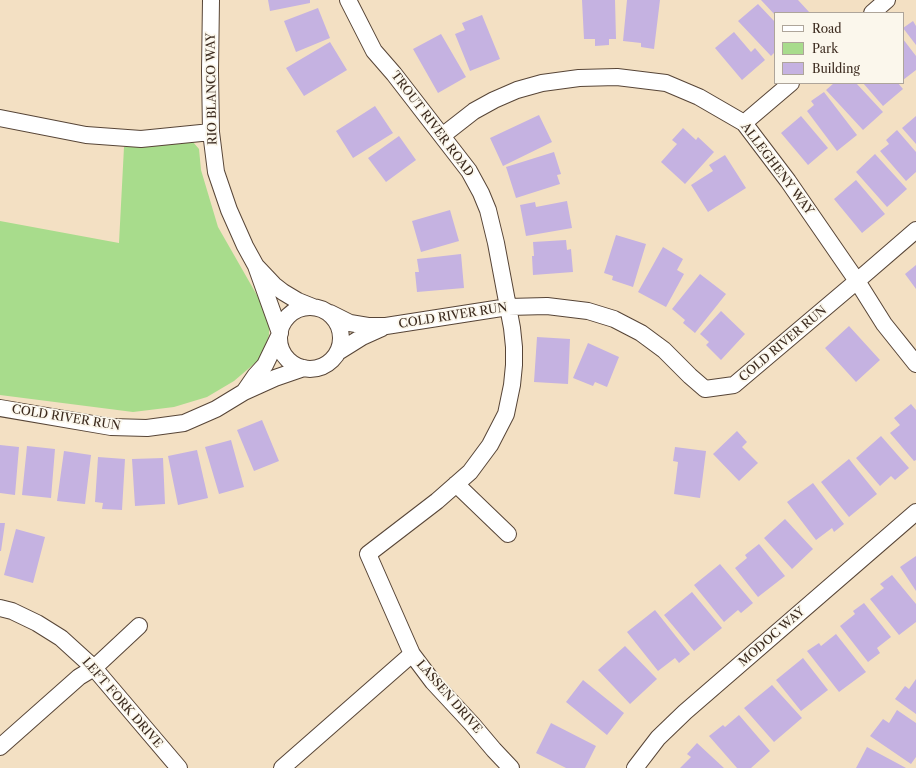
<!DOCTYPE html>
<html>
<head>
<meta charset="utf-8">
<style>
	body { margin:0 }
	#map { position:relative; width:916px; height:768px; overflow:hidden; background:#f3e0c3; font-family:"Libre Caslon Text",serif }
	canvas { display:block }
	.legend { position:absolute; left:774px; top:12px; width:130px; height:72px; box-sizing:border-box; background:#fbf7ec; border:1px solid #aea59a; margin:0; padding:5px 7px; list-style:none; font-size:12px; color:#3b2a1e }
	.legend li { display:flex; align-items:center; gap:8px; height:20px }
	.legend b { width:20px; border:1px solid #aea59a }
</style>
</head>
<body>
<div id="map">
<canvas width="916" height="768"></canvas>
<ul class="legend">
<li><b style="height:5px;background:#fff"></b>Road</li>
<li><b style="height:11px;background:#a8dc8c"></b>Park</li>
<li><b style="height:11px;background:#c5b2e1"></b>Building</li>
</ul>
</div>
<script>
const ctx = document.querySelector('canvas').getContext('2d');
ctx.lineJoin = 'round';
function fillPath(path, color) { ctx.fillStyle = color; ctx.fill(path, 'evenodd'); }
const toPath = rows => new Path2D(rows.map(r => 'M' + r).join(''));
function trace(path, color, width, dash) { ctx.strokeStyle = color; ctx.lineWidth = width; ctx.lineCap = dash ? 'butt' : 'round'; ctx.setLineDash(dash || []); ctx.stroke(path); }
function label(font, color, halo, rows, align = 'center') {
  ctx.font = font + ' "Libre Caslon Text",serif'; ctx.lineWidth = 3.5; ctx.setLineDash([]); ctx.textBaseline = 'middle'; ctx.strokeStyle = halo; ctx.fillStyle = color; for (const [text, x, y, turn = 0] of rows) {
    ctx.save(); ctx.translate(x, y); ctx.rotate((+turn || 0) * Math.PI / 180); ctx.textAlign = isNaN(turn) ? turn : align; if (halo) ctx.strokeText(text, 0, 0); ctx.fillText(text, 0, 0); ctx.restore();
  }
}
const green = toPath([
	[193,142,199,149,201,170,218,227,258,297,269,319,269,335,261,358,234,381,207,397,174,407,133,412,0,395,0,221,119,243,124,147]
]);
const building = toPath([
	[268,0,310,0,310,3,270,11],
	[582,0,615,0,616,39,609,39,609,45,595,46,595,39,584,39],
	[627,0,660,0,654,49,641,47,641,43,623,41],
	[761,0,798,0,810,13,775,13,775,15],
	[758,4,775,22,775,52,771,56,738,21],
	[318,8,330,38,296,52,284,21],
	[482,15,500,59,470,71,455,34,465,30,462,23],
	[913,21,916,26,916,45,903,28],
	[734,32,751,52,755,48,765,60,742,80,715,48],
	[441,34,466,77,438,93,413,49],
	[903,39,916,56,916,70,903,80],
	[330,42,347,70,304,96,286,68],
	[834,83,856,83,883,112,863,130,826,90],
	[863,83,898,83,903,89,883,106],
	[824,92,857,135,837,151,807,111,814,105,811,101],
	[375,106,393,133,353,158,336,131],
	[539,115,552,142,503,166,490,138],
	[801,116,828,148,808,165,781,133],
	[916,116,916,144,902,128],
	[683,128,696,140,698,137,714,152,685,184,661,162,677,144,672,140],
	[897,130,916,152,916,172,906,181,880,151,889,144,886,140],
	[399,136,416,160,386,182,368,158],
	[554,152,561,174,557,175,560,184,516,198,506,167],
	[875,154,907,189,887,207,856,172],
	[725,155,746,188,708,212,691,185,713,171,709,165],
	[856,180,885,214,862,233,834,199],
	[567,201,572,228,526,236,520,205,535,202,536,207],
	[450,210,459,241,421,252,412,221],
	[616,235,646,244,633,287,612,280,613,276,604,273],
	[566,240,567,250,571,249,573,272,533,275,532,256,534,256,533,242],
	[663,247,683,259,677,270,684,274,666,307,638,292],
	[461,254,464,288,417,292,415,272,419,272,417,259],
	[916,265,916,289,905,274],
	[700,274,726,294,695,333,683,323,685,320,672,309],
	[721,311,745,334,721,360,706,345,709,342,700,334],
	[849,326,880,360,856,382,825,348],
	[537,337,570,339,568,384,534,382],
	[588,343,619,357,607,387,595,382,593,386,573,378],
	[911,404,916,410,916,460,914,461,890,433,900,425,894,418],
	[262,420,279,461,254,471,237,430],
	[737,431,747,442,742,447,758,463,739,481,713,454],
	[881,436,909,468,895,480,891,476,880,486,856,458],
	[231,440,244,487,219,494,205,447],
	[0,445,19,447,15,495,0,493],
	[27,446,55,449,51,498,22,495],
	[675,447,706,451,700,498,674,494,678,462,673,461],
	[197,450,208,498,178,505,168,456],
	[64,451,91,455,85,504,57,501],
	[98,457,125,459,122,510,102,509,103,503,95,502],
	[163,458,165,504,135,506,132,459],
	[849,459,877,494,849,517,821,482],
	[813,483,844,524,834,532,832,528,816,540,787,502],
	[785,519,813,549,792,569,764,538],
	[0,523,5,523,1,551,0,551],
	[16,529,45,537,33,583,4,575],
	[759,544,785,576,758,597,735,568,747,558,745,555],
	[916,556,916,591,900,567],
	[720,564,753,603,741,613,738,610,724,622,694,585],
	[892,575,916,604,916,622,899,635,870,599,884,588,880,584],
	[692,592,722,628,694,651,664,615],
	[864,603,891,637,877,648,880,653,868,662,840,626,855,614,853,611],
	[655,610,690,654,679,663,675,658,658,671,627,632],
	[836,634,866,672,839,692,807,651,819,643,821,646],
	[625,646,657,679,630,704,598,670],
	[803,658,828,690,801,711,776,680],
	[916,679,916,714,895,699,905,686,909,689],
	[583,680,624,713,607,735,566,702],
	[772,685,802,718,774,742,744,708],
	[897,710,916,723,916,757,911,764,870,736,883,719,889,723],
	[739,715,770,751,751,768,737,768,709,736,723,725,725,727],
	[551,723,596,746,585,768,566,768,536,753],
	[697,743,724,768,680,768,691,757,687,754],
	[867,747,906,768,856,768]
]);
const minor = toPath([
	[211,0,210,71,211,132,216,172,229,210,245,246,256,266],
	[348,0,374,51,394,74,469,171,481,193,488,210,496,243,512,328,514,347,514,365,512,385,506,414,490,445,470,472,437,501,368,554,412,654,433,682,472,724,494,750,511,768],
	[872,13,887,0],
	[0,118,86,135,141,139,211,132],
	[744,123,791,83],
	[442,136,474,111,494,100,517,90,542,83,579,78,617,77,666,83,699,97,744,123,788,181,857,281,884,324,916,364],
	'279 338a31 31 0 1 1 62 0a31 31 0 1 1-62 0Z',
	[330,313,350,323,368,326,386,326,508,307,547,306,588,311,614,319,641,333,664,350,690,376,705,389,734,385,857,281,916,230],
	[280,333,256,266,274,285,283,292,298,301,313,307],
	[338,352,362,337,382,328],
	[244,392,255,376,265,365,279,336],
	[0,408,111,427,147,428,184,423,216,409,244,392,275,378,304,368],
	[456,484,508,534],
	[0,608,12,611,37,623,61,638,94,668,179,768],
	[0,747,79,677,94,668,139,626],
	[282,768,412,654],
	[635,768,658,738,685,712,916,512]
]);
const streetNames = [
	["RIO BLANCO WAY",212,89,-91],
	["TROUT RIVER ROAD",432,124,53],
	["ALLEGHENY WAY",777,169,53],
	["COLD RIVER RUN",453,316,-9],
	["COLD RIVER RUN",783,344,-40],
	["COLD RIVER RUN",66,418,9],
	["MODOC WAY",772,637,-41],
	["LASSEN DRIVE",449,697,49],
	["LEFT FORK DRIVE",122,703,49]
];
fillPath(green, '#a8dc8c');
fillPath(building, '#c5b2e1');
trace(minor, '#574537', 18);
trace(minor, '#fff', 16);
label('12px', '#3b2a1e', '#fbf7ec', streetNames);
</script>
</body>
</html>
